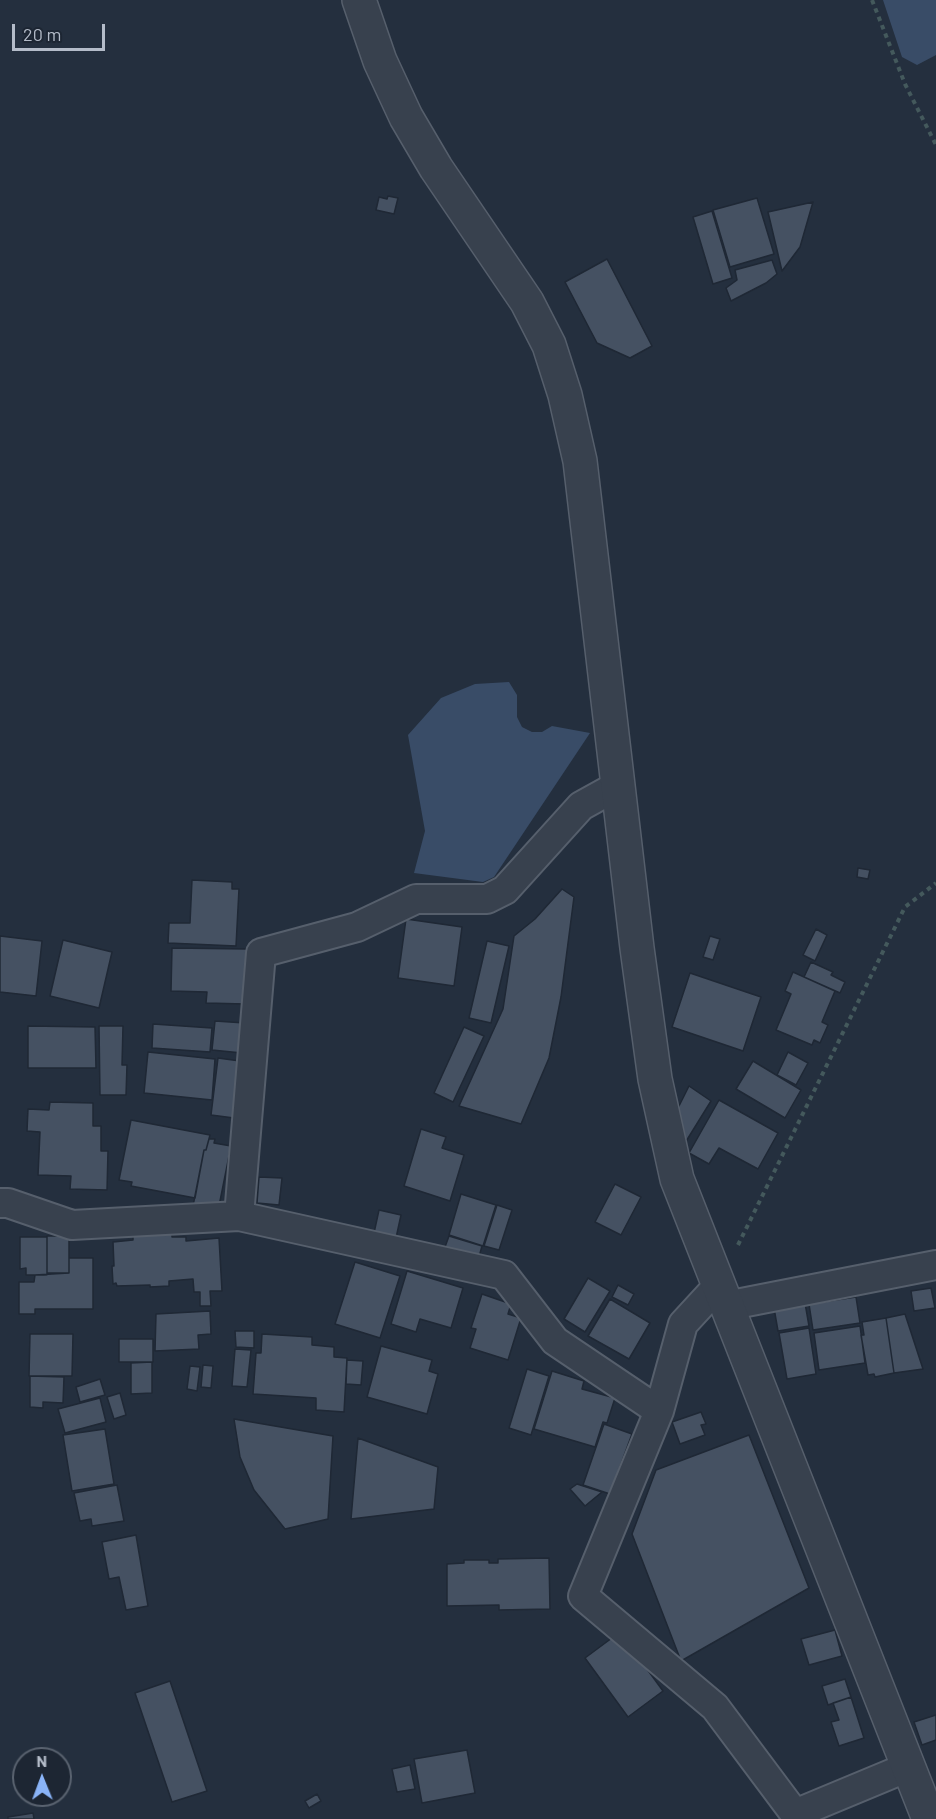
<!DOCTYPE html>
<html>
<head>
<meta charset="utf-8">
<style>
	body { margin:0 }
	#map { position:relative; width:936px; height:1819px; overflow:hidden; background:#242f3e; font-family:Barlow,sans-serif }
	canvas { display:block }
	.north { position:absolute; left:12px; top:1747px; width:60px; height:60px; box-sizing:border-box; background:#1d2633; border:2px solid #59626f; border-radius:50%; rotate:359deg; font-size:16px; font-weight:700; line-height:24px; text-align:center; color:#b4bcc9 }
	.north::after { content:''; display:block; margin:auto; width:21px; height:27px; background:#8ab4f8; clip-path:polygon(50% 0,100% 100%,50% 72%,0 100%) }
	.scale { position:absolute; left:12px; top:24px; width:93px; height:27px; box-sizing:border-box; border:3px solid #b4bcc9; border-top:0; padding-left:8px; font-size:18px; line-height:21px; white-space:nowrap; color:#b4bcc9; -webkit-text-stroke:4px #1d2633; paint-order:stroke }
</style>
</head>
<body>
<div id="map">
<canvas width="936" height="1819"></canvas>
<div class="north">N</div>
<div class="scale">20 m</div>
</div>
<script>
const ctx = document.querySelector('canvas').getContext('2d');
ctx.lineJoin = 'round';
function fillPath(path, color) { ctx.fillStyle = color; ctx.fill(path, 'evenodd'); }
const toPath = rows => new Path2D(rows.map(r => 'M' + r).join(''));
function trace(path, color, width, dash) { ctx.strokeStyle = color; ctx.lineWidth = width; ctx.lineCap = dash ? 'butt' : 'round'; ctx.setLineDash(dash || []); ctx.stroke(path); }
const water = toPath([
	[883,0,936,0,936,55,917,65,902,57],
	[509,682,517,695,517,717,522,727,532,732,542,732,552,726,590,733,494,877,483,882,414,873,425,831,408,735,441,698,475,684]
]);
const building = toPath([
	[388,196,398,198,394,214,376,210,379,197,387,199,388,196],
	[757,198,774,254,730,267,713,210,757,198],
	[813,202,800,247,782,271,768,212,813,202],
	[712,211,732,278,713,284,693,217,712,211],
	[607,259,652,346,630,358,597,343,565,282,607,259],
	[772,260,777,274,766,283,731,301,726,288,737,280,735,270,772,260],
	[858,868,870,870,868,879,857,877,858,868],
	[192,880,232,882,232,889,239,889,236,946,168,943,169,923,190,923,192,880],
	[562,889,574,897,561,997,549,1058,521,1124,459,1106,503,1009,514,936,535,919,562,889],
	[406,919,462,927,454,986,398,978,406,919],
	[816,929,827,935,815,961,803,955,816,929],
	[0,936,42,941,36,996,0,992,0,936],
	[710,936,720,939,713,960,703,957,710,936],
	[63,940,112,952,99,1008,50,996,63,940],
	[487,941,509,946,491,1023,469,1018,487,941],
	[172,948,247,949,245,1004,206,1003,207,992,171,991,172,948],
	[811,962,833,972,831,975,845,982,840,993,804,977,811,962],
	[793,972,835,991,822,1022,828,1025,820,1043,814,1040,812,1045,776,1030,791,994,785,991,793,972],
	[690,973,761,997,743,1051,672,1027,690,973],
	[215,1021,245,1023,242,1053,212,1050,215,1021],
	[153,1024,212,1028,210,1052,152,1048,153,1024],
	[28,1026,95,1027,96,1068,28,1068,28,1026],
	[99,1026,123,1026,122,1065,127,1065,126,1095,100,1095,99,1026],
	[464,1027,484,1036,453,1102,434,1093,464,1027],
	[148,1052,215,1059,212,1100,144,1093,148,1052],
	[788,1052,808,1063,796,1085,777,1075,788,1052],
	[218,1058,240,1061,234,1118,211,1115,218,1058],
	[753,1061,801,1090,785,1118,736,1089,753,1061],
	[689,1086,711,1101,685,1143,676,1112,689,1086],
	[719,1100,778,1133,758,1169,719,1148,709,1164,689,1153,719,1100],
	[50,1102,93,1103,93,1126,101,1126,101,1151,108,1151,107,1190,70,1189,71,1176,38,1175,40,1132,27,1131,28,1109,49,1110,50,1102],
	[131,1120,210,1135,206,1150,204,1150,195,1198,131,1186,132,1182,119,1180,131,1120],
	[421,1129,446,1137,442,1148,464,1155,450,1201,404,1186,421,1129],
	[209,1139,215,1139,214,1143,231,1146,217,1216,192,1211,204,1150,206,1150,209,1139],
	[259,1177,282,1178,279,1205,257,1203,259,1177],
	[615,1184,641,1197,621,1235,595,1222,615,1184],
	[461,1194,496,1205,483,1246,449,1235,461,1194],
	[497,1205,512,1210,499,1250,484,1246,497,1205],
	[379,1210,401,1215,396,1238,374,1233,379,1210],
	[172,1233,172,1237,186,1237,186,1241,219,1238,222,1291,210,1291,211,1306,200,1306,200,1292,194,1292,193,1279,169,1281,169,1286,150,1287,150,1285,117,1286,116,1283,113,1284,112,1266,114,1266,113,1242,133,1240,133,1235,172,1233],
	[47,1236,69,1236,69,1273,47,1273,47,1236],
	[449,1236,482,1246,479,1257,445,1247,449,1236],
	[20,1237,47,1237,47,1275,26,1275,26,1268,20,1269,20,1237],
	[69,1258,93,1258,93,1309,35,1309,35,1314,19,1314,19,1282,34,1282,35,1275,69,1273,69,1258],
	[355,1262,400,1276,380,1338,335,1324,355,1262],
	[407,1271,463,1288,451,1328,420,1319,416,1332,391,1324,407,1271],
	[588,1278,610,1291,585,1332,564,1319,588,1278],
	[618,1285,634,1294,628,1305,612,1297,618,1285],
	[931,1288,935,1308,914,1311,911,1291,931,1288],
	[482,1294,511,1304,508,1314,521,1318,508,1360,470,1348,476,1329,471,1328,482,1294],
	[856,1297,860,1323,813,1330,809,1304,856,1297],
	[610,1299,650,1323,629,1359,588,1336,610,1299],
	[805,1303,809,1326,778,1331,774,1308,805,1303],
	[210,1311,211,1334,198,1335,199,1349,155,1351,156,1314,210,1311],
	[905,1314,923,1369,894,1373,886,1318,905,1314],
	[886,1318,894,1373,875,1377,874,1374,868,1375,861,1335,864,1335,862,1322,886,1318],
	[860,1326,865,1363,819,1370,814,1333,860,1326],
	[809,1328,816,1374,787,1379,779,1333,809,1328],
	[235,1331,254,1331,254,1348,236,1347,235,1331],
	[30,1334,73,1334,72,1376,29,1376,30,1334],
	[262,1334,312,1337,312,1345,334,1347,334,1357,347,1358,344,1412,316,1410,316,1398,253,1394,256,1353,261,1353,262,1334],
	[119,1339,153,1339,153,1362,119,1362,119,1339],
	[381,1346,432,1360,429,1371,438,1374,427,1414,367,1397,381,1346],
	[235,1349,251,1350,247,1387,232,1386,235,1349],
	[347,1360,363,1361,361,1385,346,1384,347,1360],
	[152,1362,152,1393,131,1394,131,1363,152,1362],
	[203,1365,213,1366,211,1388,201,1387,203,1365],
	[190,1366,200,1367,197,1391,187,1389,190,1366],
	[527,1369,549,1376,531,1435,509,1428,527,1369],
	[552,1371,584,1381,582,1389,615,1398,607,1423,603,1422,595,1447,534,1429,552,1371],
	[30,1376,64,1377,63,1403,43,1402,43,1408,30,1407,30,1376],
	[100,1379,105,1395,80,1402,76,1387,100,1379],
	[120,1393,126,1415,114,1419,107,1397,120,1393],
	[100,1398,106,1422,65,1433,58,1409,100,1398],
	[701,1412,706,1424,701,1425,705,1435,680,1444,672,1422,701,1412],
	[234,1419,333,1436,328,1519,285,1529,254,1490,240,1457,234,1419],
	[604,1424,632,1434,610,1494,583,1485,604,1424],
	[105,1429,114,1484,72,1491,63,1435,105,1429],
	[749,1435,809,1588,681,1661,632,1534,656,1470,749,1435],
	[358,1438,438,1467,434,1509,351,1519,358,1438],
	[577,1484,602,1492,585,1506,570,1489,577,1484],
	[117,1485,124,1521,92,1526,91,1519,80,1521,74,1493,117,1485],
	[136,1535,148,1606,126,1610,119,1577,109,1579,102,1542,136,1535],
	[549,1558,550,1609,499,1610,499,1605,447,1606,447,1564,464,1563,464,1560,489,1560,489,1563,498,1563,498,1559,549,1558],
	[835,1630,842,1656,809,1665,801,1639,835,1630],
	[620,1632,663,1691,628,1717,585,1658,620,1632],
	[845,1679,851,1697,828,1705,822,1686,845,1679],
	[170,1681,207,1791,172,1802,135,1693,170,1681],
	[851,1697,864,1738,839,1746,831,1722,839,1720,833,1703,851,1697],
	[936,1715,936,1740,922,1745,914,1722,936,1715],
	[467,1750,475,1793,422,1803,414,1759,467,1750],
	[410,1765,415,1789,397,1792,392,1769,410,1765],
	[317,1794,321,1801,309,1808,305,1801,317,1794],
	[33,1813,34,1819,8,1819,8,1817,33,1813]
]);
const path = toPath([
	[872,0,905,84,936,145],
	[738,1245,905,907,936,883]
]);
const minor = toPath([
	[0,1203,8,1203,72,1225,239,1216,504,1275,555,1341,659,1411],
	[239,1216,261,953,357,927,416,899,487,899,505,890,581,806,619,785],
	[718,1286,683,1324,659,1411,583,1596,715,1707,795,1814,796,1819],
	[726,1306,936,1265],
	[795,1814,908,1767]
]);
const tertiary = toPath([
	[359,0,380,61,406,117,436,168,527,302,549,345,565,395,580,461,637,948,655,1079,677,1179,929,1819]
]);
fillPath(water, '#394c67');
fillPath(building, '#455162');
trace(building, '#1f2835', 1.5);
trace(minor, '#565f6c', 32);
trace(tertiary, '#565f6c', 36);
trace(path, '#44595c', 4, [4.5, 4.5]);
trace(minor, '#38414e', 28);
trace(tertiary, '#38414e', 33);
</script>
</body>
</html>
